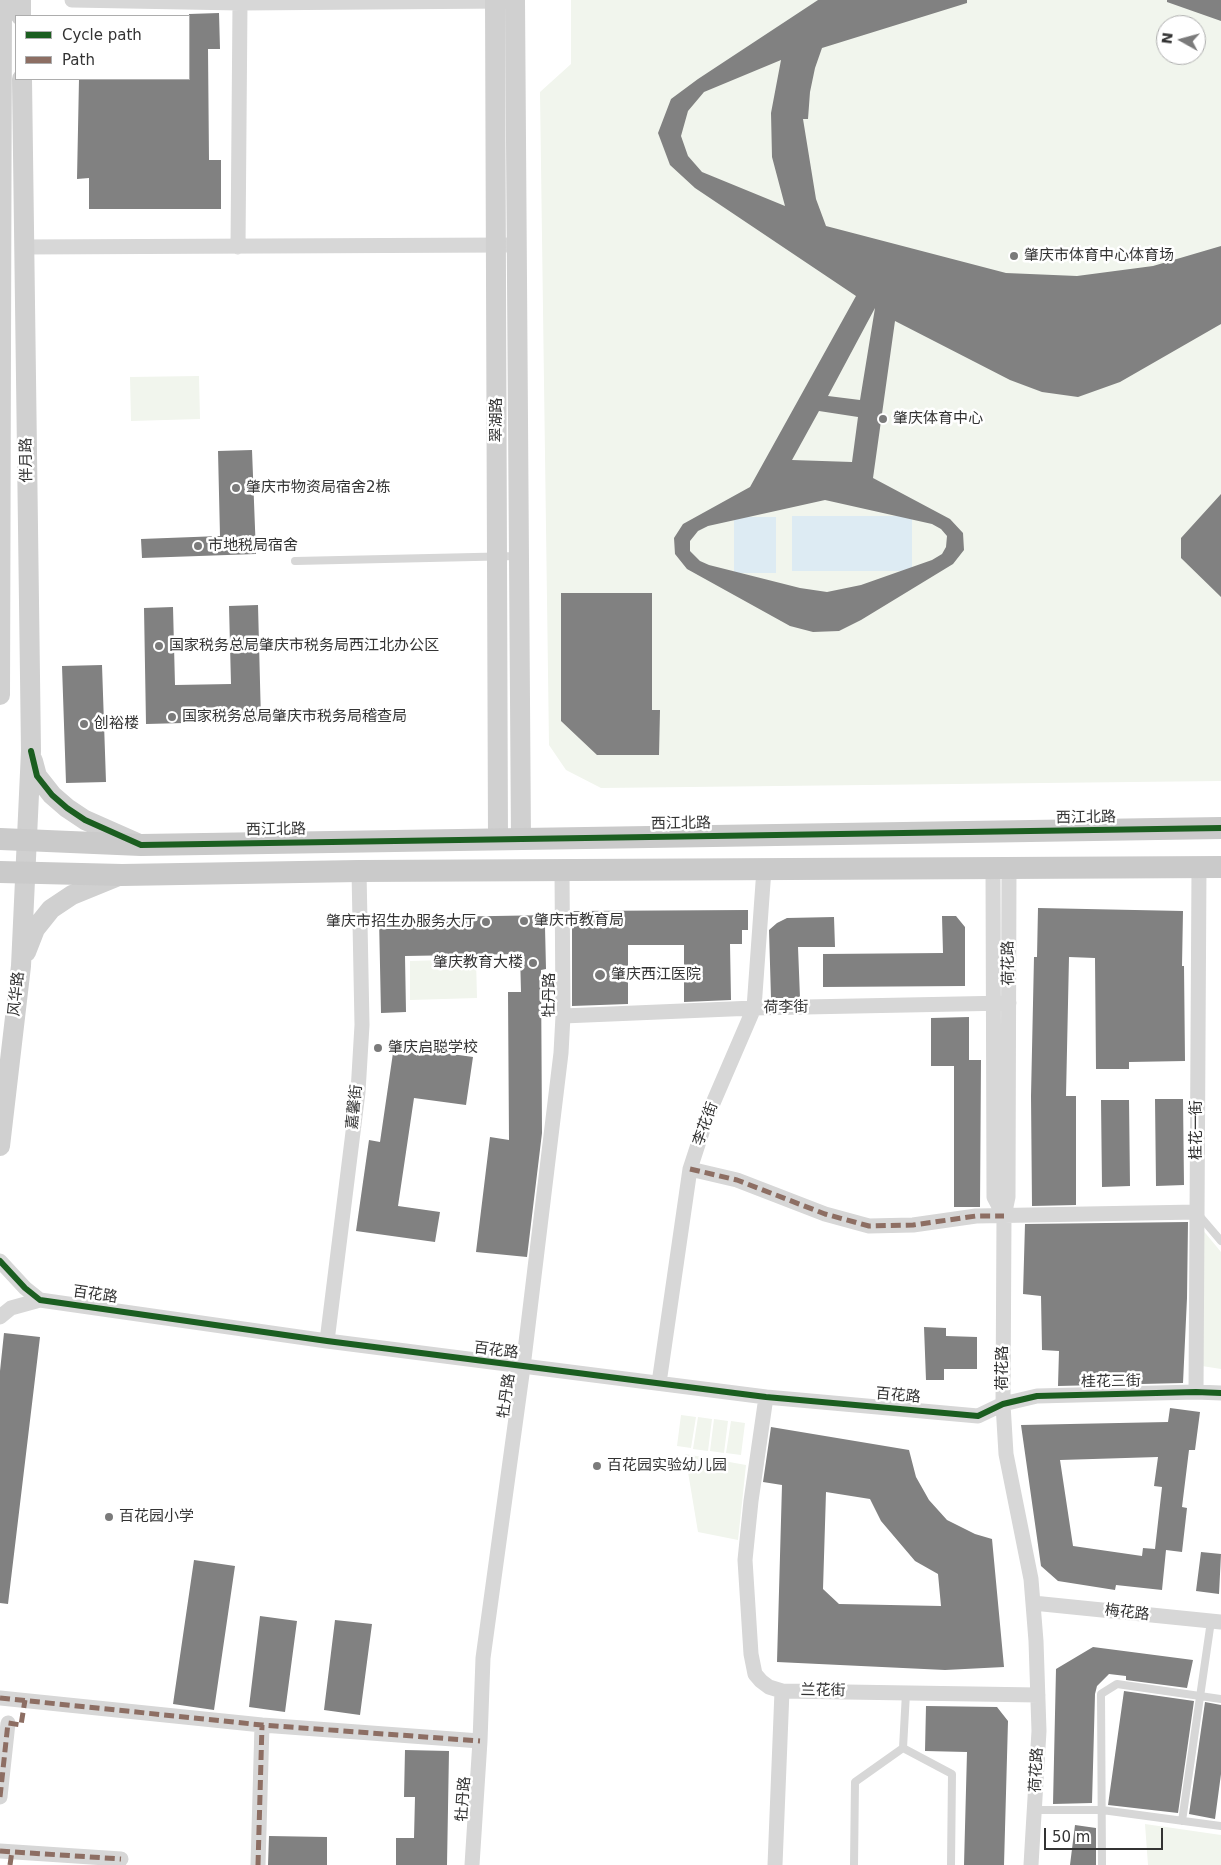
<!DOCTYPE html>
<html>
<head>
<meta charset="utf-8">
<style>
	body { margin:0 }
	#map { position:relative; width:1221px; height:1865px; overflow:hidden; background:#fff; font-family:"DejaVu Sans",sans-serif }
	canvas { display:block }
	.legend { position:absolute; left:15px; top:15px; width:175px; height:65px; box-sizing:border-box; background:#fff; border:1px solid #adadad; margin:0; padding:6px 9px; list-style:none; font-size:15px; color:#333 }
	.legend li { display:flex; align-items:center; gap:10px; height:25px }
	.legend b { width:25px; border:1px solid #adadad }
	.north { position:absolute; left:1156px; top:15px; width:50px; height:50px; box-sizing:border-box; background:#fff; border:1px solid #adadad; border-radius:50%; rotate:277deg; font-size:14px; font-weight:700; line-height:20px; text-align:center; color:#333 }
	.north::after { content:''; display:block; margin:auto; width:18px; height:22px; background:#7a7a7a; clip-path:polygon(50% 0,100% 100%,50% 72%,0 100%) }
	.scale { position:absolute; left:1044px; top:1828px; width:119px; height:22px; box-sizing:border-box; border:2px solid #333; border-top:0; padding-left:6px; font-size:15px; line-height:18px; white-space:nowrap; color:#333; -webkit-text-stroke:4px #fff; paint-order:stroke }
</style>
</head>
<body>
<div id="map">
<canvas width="1221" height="1865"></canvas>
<ul class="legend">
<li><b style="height:6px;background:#1b5e20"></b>Cycle path</li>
<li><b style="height:6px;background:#8d6e63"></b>Path</li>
</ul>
<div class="north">N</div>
<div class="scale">50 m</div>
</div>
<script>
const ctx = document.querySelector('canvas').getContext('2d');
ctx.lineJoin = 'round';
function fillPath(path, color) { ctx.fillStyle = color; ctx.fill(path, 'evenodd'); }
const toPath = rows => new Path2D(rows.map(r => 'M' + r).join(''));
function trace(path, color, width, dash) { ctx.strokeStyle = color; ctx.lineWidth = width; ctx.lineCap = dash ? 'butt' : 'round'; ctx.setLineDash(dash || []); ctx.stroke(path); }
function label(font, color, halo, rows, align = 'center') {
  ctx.font = font + ' "DejaVu Sans","Noto Sans SC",sans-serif'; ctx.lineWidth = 5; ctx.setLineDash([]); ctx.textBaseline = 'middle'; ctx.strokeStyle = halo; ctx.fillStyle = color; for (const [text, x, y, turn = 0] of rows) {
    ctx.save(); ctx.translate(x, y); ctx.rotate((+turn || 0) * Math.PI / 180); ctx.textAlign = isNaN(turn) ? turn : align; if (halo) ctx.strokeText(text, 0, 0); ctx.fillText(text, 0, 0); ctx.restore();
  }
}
const green = toPath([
	[571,0,1221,0,1221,781,601,788,566,770,549,745,540,92,571,64],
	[1166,25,1196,25,1196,55,1166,55],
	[199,376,200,419,131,421,130,377],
	[476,959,477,998,410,1000,410,961],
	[1202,1229,1221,1252,1221,1369,1202,1366],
	[681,1415,696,1417,691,1448,677,1446],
	[698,1417,712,1419,708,1451,693,1449],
	[714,1419,728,1421,724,1453,710,1451],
	[731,1421,745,1423,741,1455,726,1453],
	[685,1454,746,1465,738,1540,698,1532],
	[1145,1824,1221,1835,1221,1865,1148,1865]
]);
const water = toPath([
	[792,516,912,516,912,571,792,571],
	[734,517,776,517,776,573,734,573]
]);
const building = toPath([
	[818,0,967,0,967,3,822,48,815,68,810,92,808,119,803,119,816,199,826,226,1006,273,1077,276,1153,266,1221,246,1221,324,1120,382,1078,397,1042,392,1010,380,895,321,873,478,950,519,963,533,964,550,953,564,861,620,839,631,813,632,790,626,687,569,675,554,674,538,683,524,750,487,856,296,695,188,670,165,658,133,671,99,698,79],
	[781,60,771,113,772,157,785,206,702,172,688,156,681,136,688,111,704,92],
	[875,308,860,400,828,396],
	[819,411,858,417,852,462,792,460],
	[825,500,932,524,941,529,947,536,946,547,942,554,932,560,861,585,827,592,800,588,709,565,700,561,690,551,690,541,698,531,708,526],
	[1167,0,1221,0,1221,21,1167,2],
	[219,13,220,49,208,49,209,160,221,160,221,209,89,209,89,178,77,179,79,79,189,79,189,14],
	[252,450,256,554,142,558,141,539,220,536,218,451],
	[1221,494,1221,597,1181,558,1181,538],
	[561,593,652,593,652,710,660,710,659,755,597,755,561,721],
	[258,605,261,721,146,724,144,608,173,607,175,685,231,684,229,606],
	[102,665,106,782,66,783,62,666],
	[1038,908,1183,911,1182,966,1184,966,1185,1061,1129,1062,1129,1069,1096,1069,1095,958,1069,957,1066,1096,1076,1096,1076,1205,1032,1206,1031,1096,1034,957,1037,957],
	[748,910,748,930,742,930,742,944,730,944,731,1000,684,1002,684,945,628,945,628,1004,572,1006,572,911],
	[553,915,553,927,545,927,546,969,541,970,542,1133,527,1257,476,1252,490,1137,509,1140,508,992,521,992,520,954,405,956,406,1012,381,1013,379,918],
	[942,916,956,916,965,927,965,986,823,987,823,954,943,953],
	[834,917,835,947,798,947,800,998,771,998,769,930,777,923,787,918],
	[969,1017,969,1060,981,1060,980,1207,954,1207,954,1066,931,1066,931,1018],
	[394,1046,473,1057,466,1105,414,1098,398,1206,440,1212,435,1242,356,1231,369,1140,380,1142],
	[1155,1099,1183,1099,1184,1185,1156,1186],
	[1101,1100,1129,1100,1130,1186,1102,1187],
	[1188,1222,1187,1298,1183,1383,1058,1386,1059,1351,1042,1350,1041,1296,1023,1294,1025,1224],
	[924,1327,946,1328,946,1336,977,1337,977,1369,944,1369,944,1380,926,1380],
	[4,1333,40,1337,8,1604,0,1603,0,1371],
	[1170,1408,1200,1412,1195,1450,1189,1450,1182,1507,1187,1508,1182,1552,1166,1550,1162,1590,1116,1585,1115,1590,1058,1581,1041,1566,1021,1425,1168,1422],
	[1158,1457,1154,1486,1162,1487,1155,1549,1143,1548,1142,1556,1073,1546,1060,1460],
	[771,1427,909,1450,916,1477,929,1500,947,1520,975,1534,992,1539,1004,1667,945,1670,777,1662,782,1485,763,1482],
	[826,1492,870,1499,881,1521,915,1561,938,1574,941,1606,839,1604,823,1589],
	[1201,1552,1221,1554,1219,1594,1196,1591],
	[194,1560,235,1566,214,1710,173,1704],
	[260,1616,297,1621,285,1712,249,1707],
	[335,1620,372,1624,360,1715,324,1710],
	[1093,1647,1193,1660,1187,1688,1126,1680,1126,1676,1109,1674,1097,1686,1095,1694,1092,1803,1053,1804,1056,1669],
	[1124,1691,1194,1701,1178,1813,1108,1805],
	[1205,1702,1221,1705,1221,1774,1215,1819,1189,1814],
	[926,1706,997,1707,1008,1721,1004,1865,964,1865,967,1752,925,1751],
	[405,1750,449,1751,447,1865,396,1865,396,1838,414,1838,415,1797,404,1797],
	[1075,1825,1096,1828,1096,1865,1070,1865],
	[269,1836,327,1837,327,1865,268,1865]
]);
const lane = toPath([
	[295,561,519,556],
	[1198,1214,1221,1241],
	[903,1748,952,1774,951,1865],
	[903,1748,906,1693],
	[1035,1810,1102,1810,1221,1826],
	[1182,1821,1211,1621],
	[854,1865,855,1782,903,1748],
	[1102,1865,1101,1694,1117,1684,1221,1699]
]);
const street = toPath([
	[72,0,240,3,506,1],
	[23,247,507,245],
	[238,247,240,3],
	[993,868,994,1197,1004,1216],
	[1009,868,1008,1197,1004,1216,1003,1404,1006,1454,1031,1579,1036,1641,1039,1731,1031,1865],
	[563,1016,754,1008,1009,1003],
	[690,1169,737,1180,825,1214,869,1226,913,1225,976,1216,1197,1212],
	[0,1261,25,1288,40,1300,327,1341,766,1397,978,1416,1003,1404,1037,1396,1196,1392,1221,1393],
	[0,1317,11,1308,40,1300],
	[327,1341,358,1092,362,1025,359,871],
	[659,1383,690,1169,707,1117,754,1008,764,869],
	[1196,1392,1199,867],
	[766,1397,751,1501,745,1560,751,1654,755,1674,761,1681,769,1687,782,1691,1038,1695],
	[1033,1603,1221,1622],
	[0,1698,262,1725,480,1741],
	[0,1797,8,1723],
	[0,1851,121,1859],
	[258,1865,262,1725],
	[472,1865,480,1741,483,1658,523,1367,561,1053,563,1016,562,870],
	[775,1865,782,1691]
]);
const secondary = toPath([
	[21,0,21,16],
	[495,0,498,839],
	[515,0,521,839],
	[0,695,2,0],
	[33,761,37,776,52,795,67,808,85,820,137,843],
	[26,952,35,929,51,909,72,895,121,875],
	[0,1146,21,966,31,751,22,79]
]);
const primary = toPath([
	[0,839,141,845,1221,828],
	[0,872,122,875,359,871,1221,867]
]);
const quiet = toPath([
	[690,1169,737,1180,825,1214,869,1226,913,1225,976,1216,1004,1216],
	[0,1698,262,1725,480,1741],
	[0,1797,8,1723,21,1725,25,1700],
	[0,1851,121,1859],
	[10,1865,12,1851],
	[258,1865,262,1725]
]);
const cycleway = toPath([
	[31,751,37,776,52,795,67,808,85,820,141,845,1221,828],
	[0,1261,25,1288,40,1300,327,1341,766,1397,978,1416,1003,1404,1037,1396,1196,1392,1221,1393]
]);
const markers = [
	[1014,256,5,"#7a7a7a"],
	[883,419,5,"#7a7a7a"],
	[236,488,5,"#7a7a7a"],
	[198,546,5,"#7a7a7a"],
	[159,646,5,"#7a7a7a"],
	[172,717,5,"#7a7a7a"],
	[84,724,5,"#7a7a7a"],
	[524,921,5,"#7a7a7a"],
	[486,922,5,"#7a7a7a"],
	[533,963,5,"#7a7a7a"],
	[600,975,6,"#7a7a7a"],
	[378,1048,5,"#7a7a7a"],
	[597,1466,5,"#7a7a7a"],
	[109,1517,5,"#7a7a7a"]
];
const poiNames = [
	["肇庆市体育中心体育场",1024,256],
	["肇庆体育中心",893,419],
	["肇庆市物资局宿舍2栋",246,488],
	["市地税局宿舍",208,546],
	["国家税务总局肇庆市税务局西江北办公区",169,646],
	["国家税务总局肇庆市税务局稽查局",182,717],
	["创裕楼",94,724],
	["肇庆市教育局",534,921],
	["肇庆市招生办服务大厅",476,922,"right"],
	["肇庆教育大楼",523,963,"right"],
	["肇庆西江医院",611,975],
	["肇庆启聪学校",388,1048],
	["百花园实验幼儿园",607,1466],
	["百花园小学",119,1517]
];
const streetNames = [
	["翠湖路",497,420,-90],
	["伴月路",27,460,-91],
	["西江北路",1086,818,-1],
	["西江北路",681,824,-1],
	["西江北路",276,830,-1],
	["荷花路",1009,963,-91],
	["风华路",17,994,-84],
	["牡丹路",550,995,-90],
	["荷李街",786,1008,-1],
	["嘉馨街",355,1107,-84],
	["李花街",706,1124,-70],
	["桂花一街",1197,1130,-90],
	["百花路",95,1295,8],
	["百花路",496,1351,7],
	["荷花路",1003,1368,-90],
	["桂花三街",1111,1382,-1],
	["牡丹路",507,1396,-82],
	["百花路",898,1396,5],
	["梅花路",1127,1613,6],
	["兰花街",823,1691,1],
	["荷花路",1037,1770,-87],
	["牡丹路",464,1799,-86]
];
fillPath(green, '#f1f5ed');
fillPath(water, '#ddebf3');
fillPath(building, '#818181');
trace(lane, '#d7d7d7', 8);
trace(street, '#d7d7d7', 15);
trace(secondary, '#d0d0d0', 20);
trace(primary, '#cacaca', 22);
trace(quiet, '#8d6e63', 5, [10, 5]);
trace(cycleway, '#1b5e20', 6);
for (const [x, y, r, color] of markers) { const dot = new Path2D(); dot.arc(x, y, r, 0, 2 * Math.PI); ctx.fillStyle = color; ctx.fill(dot); trace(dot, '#fff', 2); }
label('15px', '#333', '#fff', poiNames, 'left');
label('15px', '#333', '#fff', streetNames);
</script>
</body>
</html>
